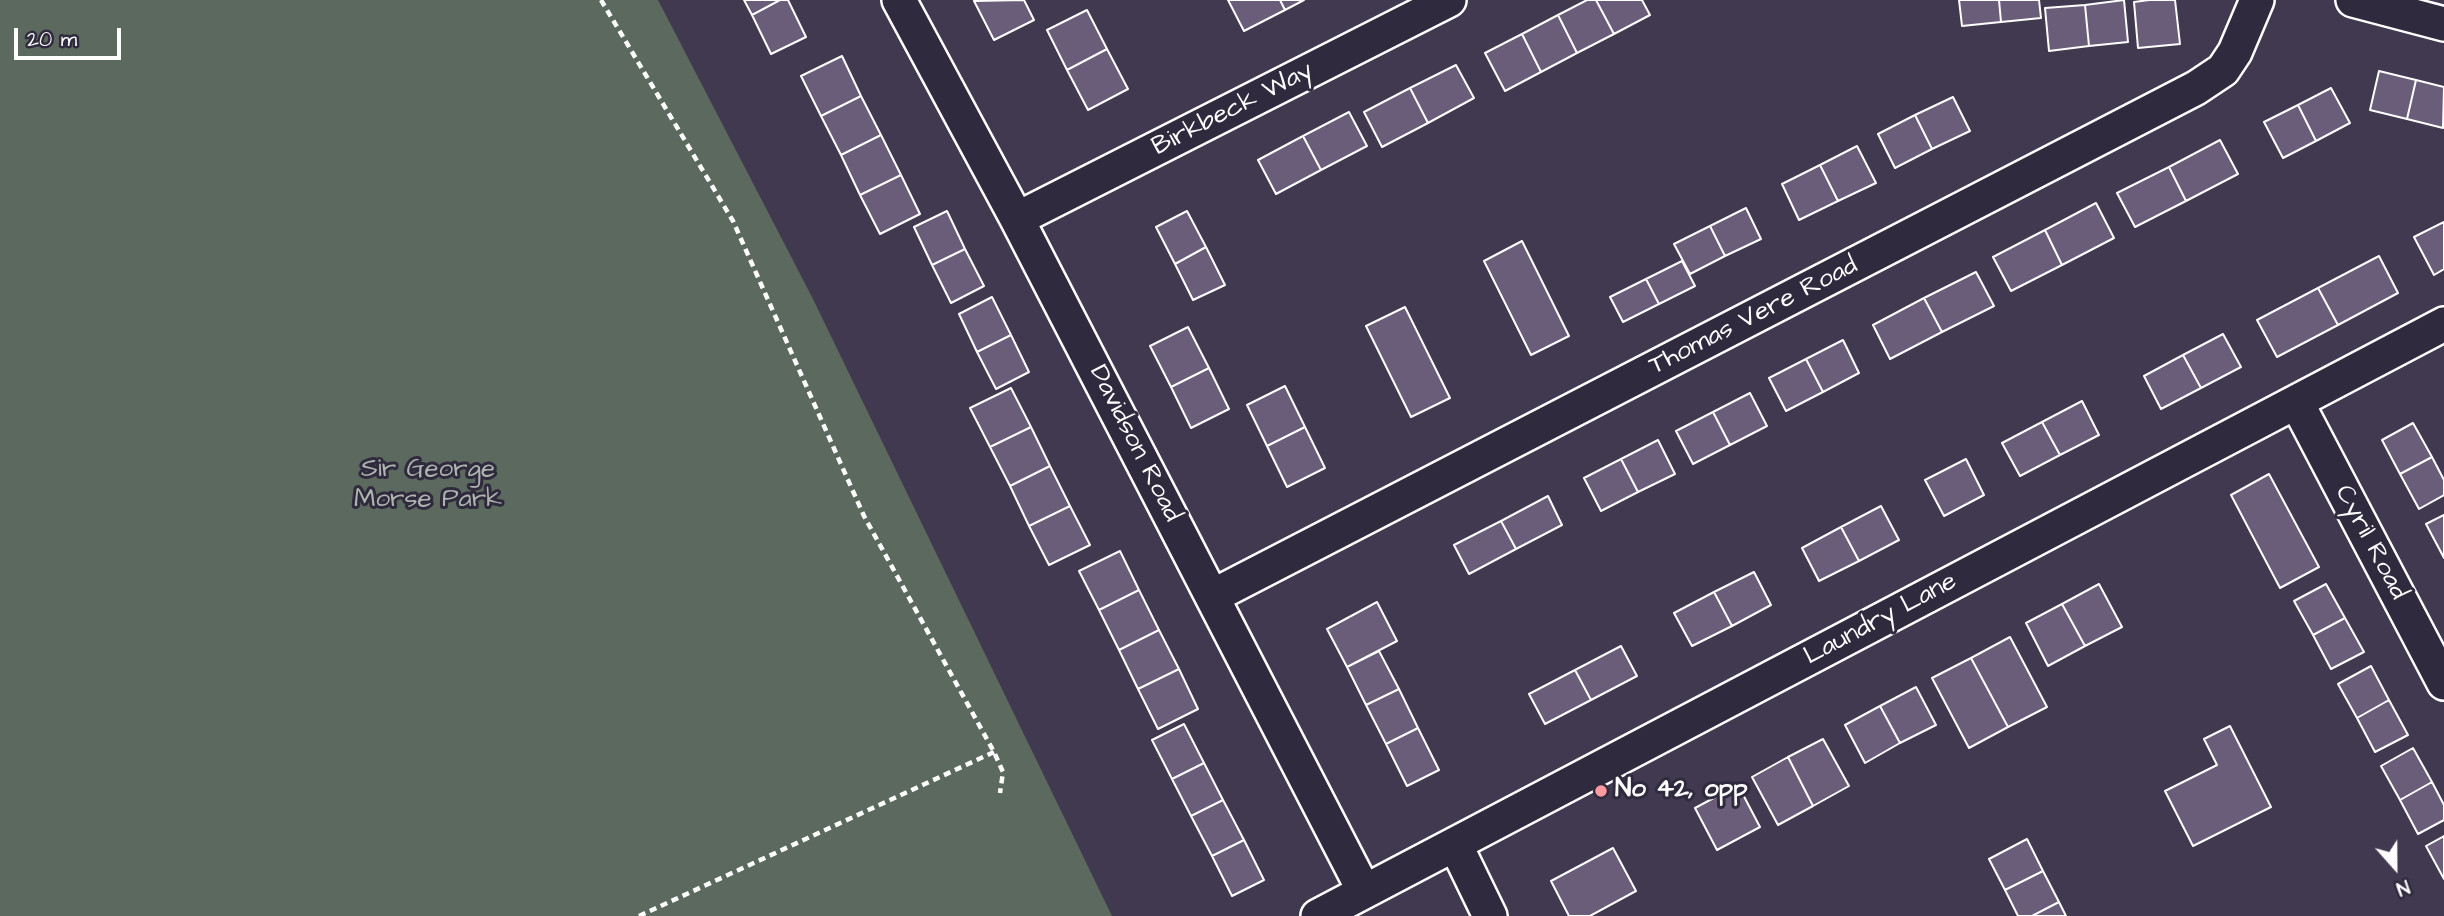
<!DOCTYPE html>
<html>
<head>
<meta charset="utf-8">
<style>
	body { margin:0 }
	#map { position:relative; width:2444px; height:916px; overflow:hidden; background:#41394f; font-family:"Architects Daughter",sans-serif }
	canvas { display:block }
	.north { position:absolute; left:2360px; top:832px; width:70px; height:70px; -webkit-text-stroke:5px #2f2a3d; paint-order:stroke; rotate:159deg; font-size:19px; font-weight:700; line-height:28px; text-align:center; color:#fff }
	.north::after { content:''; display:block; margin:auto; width:24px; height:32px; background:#fff; clip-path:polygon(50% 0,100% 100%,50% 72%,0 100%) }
	.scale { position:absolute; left:14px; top:28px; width:107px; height:32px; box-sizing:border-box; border:4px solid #fff; border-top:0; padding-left:9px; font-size:21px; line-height:24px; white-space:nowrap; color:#fff; -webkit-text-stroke:5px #2f2a3d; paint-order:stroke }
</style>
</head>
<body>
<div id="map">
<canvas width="2444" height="916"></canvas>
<div class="north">N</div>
<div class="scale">20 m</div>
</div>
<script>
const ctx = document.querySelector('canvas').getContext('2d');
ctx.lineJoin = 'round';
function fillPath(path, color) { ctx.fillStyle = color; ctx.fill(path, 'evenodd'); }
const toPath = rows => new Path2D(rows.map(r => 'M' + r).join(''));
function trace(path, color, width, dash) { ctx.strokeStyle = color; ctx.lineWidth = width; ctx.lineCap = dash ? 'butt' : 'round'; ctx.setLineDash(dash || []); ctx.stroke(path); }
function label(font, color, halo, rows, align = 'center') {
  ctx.font = font + ' "Architects Daughter",sans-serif'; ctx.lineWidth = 6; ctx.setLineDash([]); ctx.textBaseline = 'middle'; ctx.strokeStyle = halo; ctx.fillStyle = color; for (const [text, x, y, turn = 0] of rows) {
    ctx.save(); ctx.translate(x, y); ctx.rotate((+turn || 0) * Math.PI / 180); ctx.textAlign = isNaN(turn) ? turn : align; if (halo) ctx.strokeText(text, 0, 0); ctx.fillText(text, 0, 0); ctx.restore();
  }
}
const green = toPath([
	[0,0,658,0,812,297,1112,916,0,916]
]);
const building = toPath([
	[744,0,780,0,752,15,744,0],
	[780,0,788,0,806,37,771,54,752,15,780,0],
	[1024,0,1034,20,994,40,974,1,1024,0],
	[1228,0,1280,0,1285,10,1244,31,1228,0],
	[1280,0,1304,0,1285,10,1280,0],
	[1587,0,1596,0,1614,34,1577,53,1558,15,1587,0],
	[1596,0,1642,0,1650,15,1614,34,1596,0],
	[1959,0,1999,0,2001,22,1962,26,1959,0],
	[1999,0,2039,0,2041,18,2001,22,1999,0],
	[2124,0,2128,42,2089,46,2085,5,2124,0],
	[2149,0,2175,0,2180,44,2138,48,2134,2,2149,0],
	[2085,5,2089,46,2049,51,2045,8,2085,5],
	[1087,10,1107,49,1067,70,1047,30,1087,10],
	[1558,15,1577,53,1541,72,1522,34,1558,15],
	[1522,34,1541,72,1505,91,1485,53,1522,34],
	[1107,49,1128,89,1088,110,1067,70,1107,49],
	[842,56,861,96,821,116,801,76,842,56],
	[1456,65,1474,98,1428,123,1410,88,1456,65],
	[2379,71,2416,80,2407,119,2370,110,2379,71],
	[2416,80,2444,87,2443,128,2407,119,2416,80],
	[1410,88,1428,123,1382,147,1364,112,1410,88],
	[2331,88,2350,123,2316,141,2298,105,2331,88],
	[861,96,881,135,841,155,821,116,861,96],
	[1953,97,1970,131,1932,149,1915,115,1953,97],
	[2298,105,2316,141,2283,158,2264,122,2298,105],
	[1349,112,1367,146,1321,170,1303,136,1349,112],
	[1915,115,1932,149,1895,168,1878,134,1915,115],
	[881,135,901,175,860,195,841,155,881,135],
	[1303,136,1321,170,1276,194,1258,160,1303,136],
	[2220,140,2238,174,2186,201,2169,167,2220,140],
	[1857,146,1876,183,1838,201,1820,165,1857,146],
	[1820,165,1838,201,1799,220,1782,184,1820,165],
	[2169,167,2186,201,2135,227,2117,193,2169,167],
	[901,175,920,214,880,234,860,195,901,175],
	[2096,203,2114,238,2062,265,2045,230,2096,203],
	[1746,208,1761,239,1725,256,1710,226,1746,208],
	[947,211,965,249,932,265,914,227,947,211],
	[1187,211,1206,247,1175,264,1156,227,1187,211],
	[2444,222,2444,269,2434,275,2414,237,2444,222],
	[1710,226,1725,256,1690,274,1674,244,1710,226],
	[2045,230,2062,265,2011,291,1993,257,2045,230],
	[1522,241,1569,336,1531,355,1484,261,1522,241],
	[1206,247,1225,285,1193,300,1175,264,1206,247],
	[965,249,984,286,951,303,932,265,965,249],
	[2379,256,2398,293,2338,325,2318,288,2379,256],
	[1682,261,1695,286,1659,304,1646,279,1682,261],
	[1976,272,1994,306,1942,332,1924,298,1976,272],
	[1646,279,1659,304,1623,322,1610,297,1646,279],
	[2318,288,2338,325,2277,357,2257,320,2318,288],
	[992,297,1011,335,977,352,959,314,992,297],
	[1924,298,1942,332,1890,359,1873,325,1924,298],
	[1405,307,1450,398,1411,417,1366,326,1405,307],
	[1188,327,1209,368,1171,387,1150,346,1188,327],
	[2223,334,2241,367,2201,388,2183,355,2223,334],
	[1011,335,1029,372,996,389,977,352,1011,335],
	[1843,340,1859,373,1823,392,1806,359,1843,340],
	[2183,355,2201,388,2161,409,2144,376,2183,355],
	[1806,359,1823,392,1786,411,1769,378,1806,359],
	[1209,368,1229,409,1191,428,1171,387,1209,368],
	[1285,386,1305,427,1267,446,1247,405,1285,386],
	[1011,388,1031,427,990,447,970,408,1011,388],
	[1750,393,1767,426,1730,445,1713,412,1750,393],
	[2082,401,2099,435,2060,455,2042,422,2082,401],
	[1713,412,1730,445,1693,464,1676,431,1713,412],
	[2042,422,2060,455,2020,476,2002,443,2042,422],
	[2413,423,2432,457,2400,474,2382,440,2413,423],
	[1031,427,1050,466,1010,486,990,447,1031,427],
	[1305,427,1325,468,1287,487,1267,446,1305,427],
	[1658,440,1675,474,1638,492,1621,459,1658,440],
	[2432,457,2444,480,2444,495,2419,509,2400,474,2432,457],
	[1621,459,1638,492,1601,511,1584,478,1621,459],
	[1966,459,1984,495,1944,516,1925,480,1966,459],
	[1050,466,1070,506,1029,526,1010,486,1050,466],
	[2269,474,2319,567,2280,588,2231,495,2269,474],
	[1548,496,1562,525,1516,549,1501,521,1548,496],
	[1070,506,1090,545,1049,565,1029,526,1070,506],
	[1881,506,1899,540,1859,561,1841,527,1881,506],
	[2444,515,2444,558,2426,524,2444,515],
	[1501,521,1516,549,1469,574,1454,545,1501,521],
	[1841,527,1859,561,1819,581,1802,548,1841,527],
	[1120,551,1139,590,1099,610,1079,571,1120,551],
	[1754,572,1771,605,1732,626,1714,592,1754,572],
	[2099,584,2122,627,2085,646,2062,604,2099,584],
	[2326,584,2345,618,2313,635,2294,601,2326,584],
	[1139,590,1159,630,1119,650,1099,610,1139,590],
	[1714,592,1732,626,1692,646,1674,613,1714,592],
	[1377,602,1397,641,1347,667,1327,629,1377,602],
	[2062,604,2085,646,2048,666,2026,623,2062,604],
	[2345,618,2364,652,2331,669,2313,635,2345,618],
	[1159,630,1179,669,1138,689,1119,650,1159,630],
	[2010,637,2047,707,2008,727,1971,658,2010,637],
	[1621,646,1637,676,1591,700,1575,670,1621,646],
	[1379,651,1399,689,1366,705,1347,667,1379,651],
	[1971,658,2008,727,1969,748,1932,678,1971,658],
	[2371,666,2389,700,2357,718,2338,684,2371,666],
	[1179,669,1198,709,1158,729,1138,689,1179,669],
	[1575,670,1591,700,1545,724,1529,694,1575,670],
	[1916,687,1936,725,1900,743,1880,706,1916,687],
	[1399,689,1418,728,1386,744,1366,705,1399,689],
	[2389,700,2408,735,2375,752,2357,718,2389,700],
	[1880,706,1900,743,1865,763,1845,725,1880,706],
	[1184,724,1204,763,1172,779,1152,740,1184,724],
	[2230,726,2271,807,2193,846,2165,791,2217,765,2204,739,2230,726],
	[1418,728,1439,770,1407,786,1386,744,1418,728],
	[1823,739,1849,786,1813,806,1788,757,1823,739],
	[2413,748,2432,782,2400,800,2381,766,2413,748],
	[1788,757,1813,806,1778,825,1752,777,1788,757],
	[1204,763,1223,800,1191,816,1172,779,1204,763],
	[2432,782,2444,805,2444,820,2418,834,2400,800,2432,782],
	[1738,785,1760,827,1717,850,1695,808,1738,785],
	[1223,800,1244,840,1212,856,1191,816,1223,800],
	[2444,836,2444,879,2426,846,2444,836],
	[2027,839,2043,871,2005,890,1989,859,2027,839],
	[1244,840,1264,880,1232,896,1212,856,1244,840],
	[1613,848,1636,891,1590,916,1569,916,1551,881,1613,848],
	[2043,871,2059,902,2032,916,2018,916,2005,890,2043,871],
	[2059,902,2066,916,2032,916,2059,902]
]);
const path = toPath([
	[601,0,733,221,864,516,994,752,1003,772,1000,793],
	[639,916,994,752]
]);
const street = toPath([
	[899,0,1017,219,1364,891],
	[2353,0,2444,24],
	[1017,219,1449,0],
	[2297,403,2444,683],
	[1213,596,2196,88,2223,70,2235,52,2257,0],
	[1455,844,1490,916],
	[1318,916,2444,324]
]);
const markers = [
	[1601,791,7,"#ff9aa2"]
];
const streetNames = [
	["Birkbeck Way",1233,110,-27],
	["Thomas Vere Road",1754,317,-27],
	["Davidson Road",1134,444,63],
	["Cyril Road",2370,543,62],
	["Laundry Lane",1881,620,-28]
];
const parkNames = [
	["Sir George",428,471],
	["Morse Park",428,501]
];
const poiNames = [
	["No 42, opp",1615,791]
];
fillPath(green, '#5c695e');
fillPath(building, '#6a5d7a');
trace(building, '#fff', 2);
trace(street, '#fff', 38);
trace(path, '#fff', 4.5, [7, 5]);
trace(street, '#2f2a3d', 33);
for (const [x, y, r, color] of markers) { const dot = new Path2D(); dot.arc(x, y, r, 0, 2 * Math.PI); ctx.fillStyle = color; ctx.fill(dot); trace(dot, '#2f2a3d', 2.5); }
label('26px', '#fff', '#2f2a3d', streetNames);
label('26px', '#aeb4ae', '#2f2a3d', parkNames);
label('bold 26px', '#fff', '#2f2a3d', poiNames, 'left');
</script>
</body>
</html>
